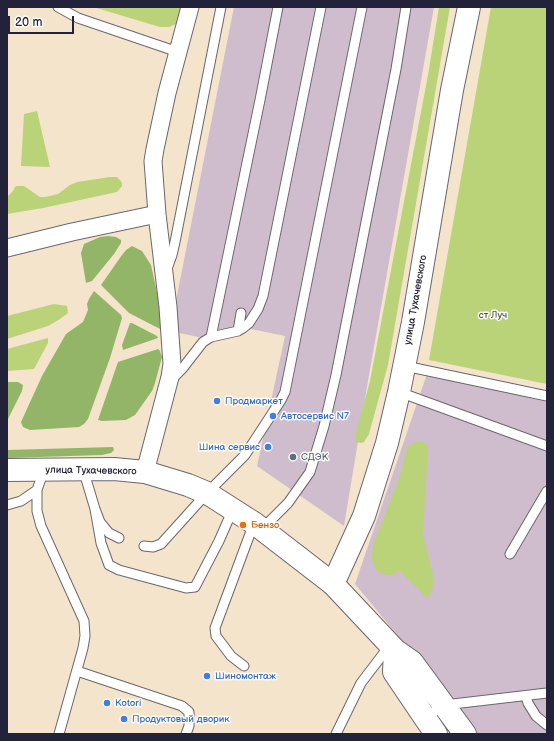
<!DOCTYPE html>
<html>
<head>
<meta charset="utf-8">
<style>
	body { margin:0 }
	#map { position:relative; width:554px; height:741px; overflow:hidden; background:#f4e4cb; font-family:"Balsamiq Sans",sans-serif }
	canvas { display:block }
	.frame { position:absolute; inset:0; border:8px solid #22223b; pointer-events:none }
	.scale { position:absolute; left:8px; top:16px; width:66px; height:18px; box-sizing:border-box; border:2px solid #22223b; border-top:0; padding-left:5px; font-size:12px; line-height:14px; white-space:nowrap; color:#22223b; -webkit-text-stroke:3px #fdfcf7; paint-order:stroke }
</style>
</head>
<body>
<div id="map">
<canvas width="554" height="741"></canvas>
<div class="frame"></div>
<div class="scale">20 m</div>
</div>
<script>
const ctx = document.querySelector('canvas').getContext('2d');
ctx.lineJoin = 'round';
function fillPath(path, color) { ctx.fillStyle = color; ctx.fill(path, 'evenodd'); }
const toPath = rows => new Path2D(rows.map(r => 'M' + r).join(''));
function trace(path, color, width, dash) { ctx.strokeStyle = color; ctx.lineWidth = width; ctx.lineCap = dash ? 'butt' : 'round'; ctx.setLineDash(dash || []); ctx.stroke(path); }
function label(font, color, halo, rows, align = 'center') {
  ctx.font = font + ' "Balsamiq Sans",sans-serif'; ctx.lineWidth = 3; ctx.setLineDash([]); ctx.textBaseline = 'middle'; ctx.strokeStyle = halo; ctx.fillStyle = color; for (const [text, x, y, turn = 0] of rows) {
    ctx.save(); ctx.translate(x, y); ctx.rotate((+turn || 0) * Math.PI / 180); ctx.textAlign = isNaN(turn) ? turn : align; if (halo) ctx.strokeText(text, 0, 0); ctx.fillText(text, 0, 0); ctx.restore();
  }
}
const industrial = toPath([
	[234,7,434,7,368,381,344,526,257,466,285,336,251,329,203,338,170,331],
	[427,374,547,402,547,734,471,734,408,648,355,584]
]);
const green = toPath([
	[93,7,184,7,182,15,176,24,169,27,160,27],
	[439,7,450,7,388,365,369,434,364,442,361,443,356,442,355,436,370,381,428,75],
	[491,7,547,7,547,384,429,360],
	[37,111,50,167,21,166,24,114],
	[110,177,117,177,120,180,122,183,122,186,117,192,43,208,7,214,7,197,13,191,15,187,17,186,24,186,40,197,45,197,58,194,70,185,77,182],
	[54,304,67,306,68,313,60,319,48,326,7,339,7,316],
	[48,338,48,343,34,369,7,371,7,349],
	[421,441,428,446,428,449,423,535,433,575,433,586,431,594,428,597,425,596,399,571,392,575,387,575,381,574,373,565,372,557,373,545,400,476,407,448,412,443]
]);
const forest = toPath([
	[108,236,116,237,121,240,121,243,114,254,92,281,86,283,81,253,84,244,100,237],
	[132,246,142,251,151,265,158,297,162,330,129,313,101,285,122,255,126,250],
	[94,291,121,315,122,318,110,358,88,419,84,424,79,427,30,430,23,427,21,422,42,376,66,334,83,322,88,310,87,304,89,299],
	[130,323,132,323,157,336,158,338,123,350,122,345],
	[158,349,160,351,162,357,155,383,152,391,135,415,126,420,102,421,98,420,118,362],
	[7,382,18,382,23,385,22,391,7,421],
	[113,447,114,450,111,453,102,455,7,458,7,450]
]);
const lane = toPath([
	[58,7,78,18,178,52],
	[167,269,172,255,175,242,221,7],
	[238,331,241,313],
	[211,337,260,100,278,7],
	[405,366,547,396],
	[170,377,174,377,182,369,203,342,211,337,238,331,243,328,249,323,258,309,263,296,321,7],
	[399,392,547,446],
	[83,469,95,509,100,522,109,533,119,538],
	[44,470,37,490,37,511,41,526,84,621,85,636,83,648,59,734],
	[7,505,21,501,37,490],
	[95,509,101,543,109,565,119,570,186,588,195,587,219,541,233,509],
	[262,529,288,503,310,472,324,426,336,375,396,69,406,7],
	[144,546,153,547,161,544,207,493,245,455,266,423,281,400,285,392,362,7],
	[510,554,547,491],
	[244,666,231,656,216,636,215,628,254,523],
	[77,671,182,706,189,712,189,726,186,734],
	[526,696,528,703,536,716,547,725],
	[425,718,444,705,547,693],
	[336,734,361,683,390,645]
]);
const street = toPath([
	[7,248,72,232,157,214],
	[145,472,170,377,172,364,168,307,157,214,153,161,155,149,167,93,190,7]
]);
const secondary = toPath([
	[333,584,364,516,387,443,399,392,413,322,452,90,469,7]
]);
const primary = toPath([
	[7,470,114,469,145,472,188,485,207,493,254,523,333,584,395,650,412,662,465,734],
	[395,650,394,672,436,734]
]);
const markers = [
	[217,401,4,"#3f7fe0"],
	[273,416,4,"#3f7fe0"],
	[268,447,4,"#3f7fe0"],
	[293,457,4,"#5c6f8a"],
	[243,525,4,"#e8710a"],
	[207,676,4,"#3f7fe0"],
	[107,703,4,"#3f7fe0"],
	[124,719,4,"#3f7fe0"]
];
const streetNames = [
	["улица Тухачевского",416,300,-80],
	["улица Тухачевского",91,471,1]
];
const parkNames = [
	["ст Луч",493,315]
];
const shopNames = [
	["Продмаркет",225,401],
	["Автосервис N7",281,416],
	["Шина сервис",260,447,"right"],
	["Шиномонтаж",215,676],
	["Kotori",115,703],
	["Продуктовый дворик",132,719]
];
const serviceNames = [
	["СДЭК",301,457]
];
const foodNames = [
	["Бензо",251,525]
];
fillPath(industrial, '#cfbdce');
fillPath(green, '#bad378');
fillPath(forest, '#93b568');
trace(lane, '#6c666d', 11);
trace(street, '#6c666d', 19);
trace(secondary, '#6c666d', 24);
trace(primary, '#6c666d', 24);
trace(lane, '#fff', 9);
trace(street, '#fff', 17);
trace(secondary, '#fff', 22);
trace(primary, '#fff', 22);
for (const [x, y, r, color] of markers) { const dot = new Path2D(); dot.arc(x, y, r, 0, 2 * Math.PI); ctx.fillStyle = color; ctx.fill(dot); trace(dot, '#fdfcf7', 1.5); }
label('10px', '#22223b', '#fdfcf7', streetNames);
label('10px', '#50574d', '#fdfcf7', parkNames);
label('10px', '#366cbe', '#fdfcf7', shopNames, 'left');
label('10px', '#4e5e75', '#fdfcf7', serviceNames, 'left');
label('10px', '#c56008', '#fdfcf7', foodNames, 'left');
</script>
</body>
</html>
